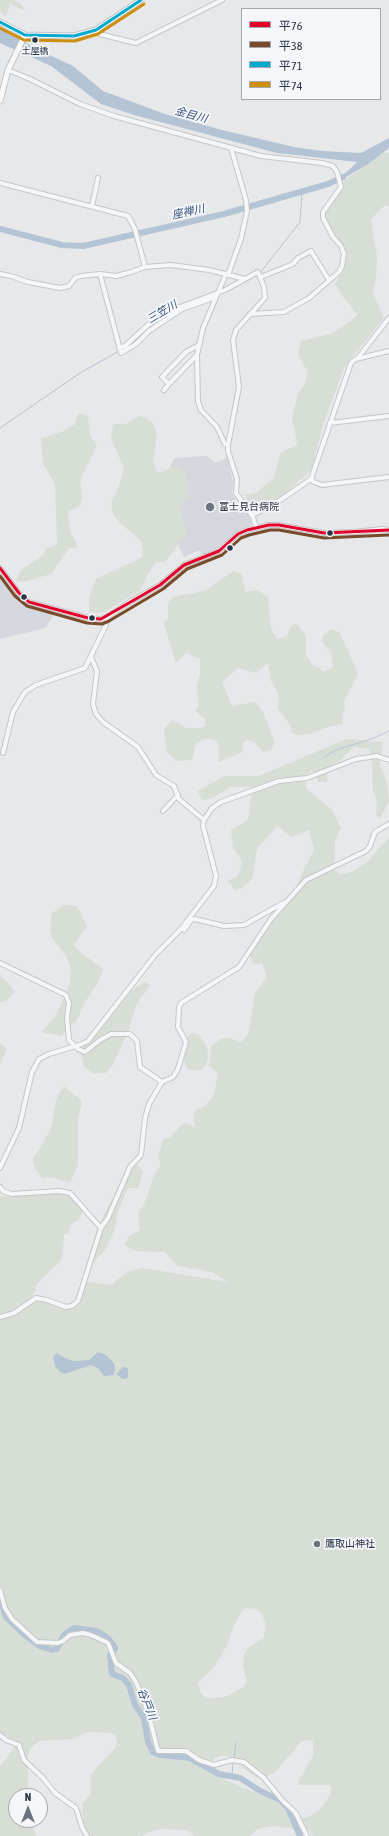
<!DOCTYPE html>
<html>
<head>
<meta charset="utf-8">
<style>
	body { margin:0 }
	#map { position:relative; width:389px; height:1836px; overflow:hidden; background:#e6e8ea; font-family:"Asap Condensed","Noto Sans JP",sans-serif }
	canvas { display:block }
	.legend { position:absolute; left:241px; top:8px; width:140px; height:92px; box-sizing:border-box; background:#f4f6f9; border:1px solid #a4a8b1; margin:0; padding:5px 7px; list-style:none; font-size:12px; color:#2b3445 }
	.legend li { display:flex; align-items:center; gap:8px; height:20px }
	.legend b { width:20px; border:1px solid #a4a8b1 }
	.north { position:absolute; left:8px; top:1788px; width:40px; height:40px; box-sizing:border-box; background:#f4f6f9; border:1px solid #a4a8b1; border-radius:50%; rotate:0deg; font-size:11px; font-weight:700; line-height:16px; text-align:center; color:#2b3445 }
	.north::after { content:''; display:block; margin:auto; width:14px; height:18px; background:#6c737f; clip-path:polygon(50% 0,100% 100%,50% 72%,0 100%) }
</style>
</head>
<body>
<div id="map">
<canvas width="389" height="1836"></canvas>
<ul class="legend">
<li><b style="height:5px;background:#e4002b"></b>平76</li>
<li><b style="height:5px;background:#7a4b2a"></b>平38</li>
<li><b style="height:5px;background:#00a9ce"></b>平71</li>
<li><b style="height:5px;background:#ce8f0e"></b>平74</li>
</ul>
<div class="north">N</div>
</div>
<script>
const ctx = document.querySelector('canvas').getContext('2d');
ctx.lineJoin = 'round';
function fillPath(path, color) { ctx.fillStyle = color; ctx.fill(path, 'evenodd'); }
const toPath = rows => new Path2D(rows.map(r => 'M' + r).join(''));
function trace(path, color, width, dash) { ctx.strokeStyle = color; ctx.lineWidth = width; ctx.lineCap = dash ? 'butt' : 'round'; ctx.setLineDash(dash || []); ctx.stroke(path); }
function label(font, color, halo, rows, align = 'center') {
  ctx.font = font + ' "Asap Condensed","Noto Sans JP",sans-serif'; ctx.lineWidth = 3.5; ctx.setLineDash([]); ctx.textBaseline = 'middle'; ctx.strokeStyle = halo; ctx.fillStyle = color; for (const [text, x, y, turn = 0] of rows) {
    ctx.save(); ctx.translate(x, y); ctx.rotate((+turn || 0) * Math.PI / 180); ctx.textAlign = isNaN(turn) ? turn : align; if (halo) ctx.strokeText(text, 0, 0); ctx.fillText(text, 0, 0); ctx.restore();
  }
}
const built = toPath([
	[207,456,214,462,219,462,228,457,232,479,234,479,232,492,234,497,238,504,248,514,252,524,237,532,214,551,202,556,200,550,184,557,176,541,169,472,174,458],
	[0,577,12,593,15,592,30,605,54,611,52,618,45,628,0,639]
]);
const green = toPath([
	[0,0,13,0,22,5,25,9,22,10,10,4,6,17,0,11],
	[384,152,389,153,389,207,385,205,371,219,377,257,376,278,373,294,384,318,345,366,323,425,311,470,282,496,262,505,251,507,245,495,256,493,274,477,281,452,295,446,297,442,292,418,298,393,305,384,308,372,298,355,301,341,334,333,358,315,343,297,335,284,343,271,346,262,344,247,328,225,326,212,345,180],
	[78,413,88,416,90,435,97,446,80,480,82,497,80,505,68,512,71,534,76,542,77,548,69,548,51,574,23,582,16,581,20,571,43,555,46,549,57,544,55,484,43,463,41,438,64,431,75,424],
	[139,416,145,417,152,422,157,433,153,462,157,472,162,472,176,465,181,466,185,472,190,497,180,505,187,533,165,562,156,562,148,574,141,590,102,613,89,612,89,597,96,579,141,558,143,552,141,541,121,524,113,514,111,503,117,492,124,468,111,439,113,424,126,424],
	[234,571,242,574,245,592,257,590,268,597,271,629,277,639,287,637,289,629,294,624,297,624,306,636,306,655,313,666,317,666,324,672,333,667,331,653,322,641,323,636,331,629,340,633,358,674,344,701,345,710,342,715,343,724,324,728,310,734,296,735,291,731,291,726,278,709,279,695,271,681,268,663,256,673,238,668,222,682,232,706,255,702,264,714,275,744,271,750,263,752,255,743,247,740,243,743,242,752,219,762,218,741,206,738,196,744,192,760,176,761,167,752,164,728,173,720,186,728,200,728,205,726,205,719,195,711,199,706,197,687,200,674,200,659,186,653,176,663,164,624,168,618,168,605,172,597,204,591],
	[347,739,383,742,380,766,385,775,388,789,389,802,380,818,376,816,377,801,373,791,372,763,369,749,354,747,339,761,327,768,327,782,319,782,312,771,303,776,307,789,332,810,341,828,335,841,334,870,340,874,352,872,368,861,389,837,389,1836,313,1836,310,1831,273,1826,257,1829,250,1836,194,1836,188,1830,163,1829,148,1832,142,1836,86,1836,83,1826,82,1804,91,1794,90,1780,92,1773,116,1747,117,1741,115,1735,110,1733,88,1732,73,1739,39,1741,32,1747,28,1754,28,1796,16,1796,16,1820,29,1820,37,1836,0,1836,0,1766,12,1751,14,1744,13,1740,7,1736,0,1734,0,1197,6,1195,60,1192,75,1199,82,1209,82,1214,78,1220,72,1224,68,1233,64,1235,62,1259,37,1284,32,1298,72,1309,79,1304,85,1283,89,1282,111,1285,127,1272,142,1268,228,1282,212,1272,177,1266,165,1252,136,1251,124,1245,129,1236,140,1230,138,1215,147,1197,153,1178,161,1164,158,1157,163,1140,171,1137,181,1125,186,1123,195,1128,193,1114,198,1109,206,1105,214,1095,218,1074,209,1066,211,1046,221,1039,229,1038,241,1042,248,1035,255,993,267,977,262,963,253,964,250,955,290,894,295,892,302,873,314,850,309,830,292,837,277,826,257,849,252,879,242,888,235,890,228,881,238,876,242,861,233,848,231,830,248,820,252,787,230,787,213,798,202,800,198,791,224,776,259,776],
	[246,1608,257,1609,262,1614,266,1625,264,1637,248,1648,244,1655,243,1666,247,1681,243,1687,225,1697,213,1698,205,1697,200,1692,198,1683,213,1668,221,1656,228,1643,234,1625,242,1611],
	[309,1740,313,1742,313,1756,299,1780,298,1785,329,1785,331,1787,331,1794,319,1811,308,1817,302,1818,295,1815,281,1804,226,1780,214,1770,211,1764,214,1758,220,1756,227,1756,255,1777,261,1778,274,1773,302,1741],
	[64,905,77,906,87,926,74,945,79,951,103,969,99,981,85,1002,77,1020,61,1036,42,1032,56,1015,70,984,71,968,66,956,52,938,50,930,52,913],
	[0,975,9,984,14,992,6,1001,0,1002],
	[144,982,150,985,136,1005,128,1032,113,1064,106,1073,93,1073,84,1067,80,1051,130,992],
	[192,1033,198,1034,207,1047,208,1056,207,1062,203,1069,199,1071,188,1069,184,1061,185,1046,189,1035],
	[0,1043,7,1049,0,1064],
	[64,1086,82,1101,78,1120,78,1165,70,1183,52,1177,42,1178,35,1168,33,1158,41,1147,51,1128,57,1097],
	[133,1164,137,1164,143,1172,138,1188,128,1188,118,1211,115,1229,105,1250,88,1268,89,1256,97,1229,128,1167]
]);
const water = toPath([
	[0,28,35,48,73,66,103,91,165,114,222,130,294,147,322,151,361,153,389,138,389,148,368,164,348,176,327,185,348,171,357,162,277,153,134,115,101,104,51,66,0,43],
	[98,1352,106,1355,113,1362,115,1366,114,1375,104,1376,98,1368,91,1365,65,1374,60,1372,55,1366,53,1356,57,1353,65,1358,73,1361,89,1360],
	[123,1367,128,1368,128,1378,123,1379,116,1374]
]);
const stream = toPath([
	[260,273,300,222,302,192],
	[232,288,258,275],
	[132,344,147,330],
	[0,428,80,373,119,351],
	[324,757,336,750,374,738,389,731],
	[234,1758,236,1743],
	[232,1776,233,1762]
]);
const river = toPath([
	[0,229,62,245,83,246,224,214,328,184,343,177],
	[0,1604,3,1607,6,1617,26,1636,40,1646,52,1650,57,1649,64,1635,74,1628,97,1631,108,1638,115,1647,115,1649,110,1655,112,1674,123,1678,129,1685,135,1705,144,1718,148,1742,153,1752,160,1755,190,1758,219,1774,240,1778,260,1791,280,1800,288,1808,300,1836]
]);
const minor = toPath([
	[96,30,99,34,136,43,222,0],
	[8,70,30,79,80,104,114,116,261,156,322,163,333,166,337,172,341,187,323,212,323,218,333,237,341,246,344,254,342,266,339,272,309,298,284,312,250,314],
	[0,183,128,216,135,229,145,267],
	[92,206,98,178],
	[0,274,11,276,28,282,60,288,69,286,75,278,81,276,100,274,116,276,131,272,145,267,171,265,209,270,245,279],
	[100,274,121,353,136,344,149,331,182,309,216,297],
	[261,277,293,264,298,258,311,251,329,280],
	[119,348,125,346,148,325,175,309,225,290,258,272,264,287,265,298,236,330,233,340,239,387,228,445,228,451,237,479,236,493,253,517,256,527],
	[197,355,169,384,162,377,186,352,199,345],
	[357,359,389,318],
	[164,390,169,384],
	[330,423,389,416],
	[228,445,225,444,217,427,201,410,198,401,197,355,203,328,226,274,229,272,241,239,247,211,246,200,231,148],
	[311,479,314,482,322,485,389,477],
	[252,515,273,505,311,479,351,363,356,359,389,351],
	[0,568,19,593,29,602,88,618,101,619,107,617,131,601,160,585,184,565,219,551,238,534,247,530,269,525,279,525,324,533,353,532,383,529,389,530],
	[91,657,97,671,93,704,96,714,103,722,138,747,156,775,174,786,179,799,204,820],
	[3,753,13,712,25,692,36,685,85,668,106,625,107,617],
	[163,811,178,795],
	[184,930,191,920,195,919,224,926,244,925,285,902],
	[0,963,66,995,69,1003,67,1018,69,1040,78,1049,85,1052,100,1040,111,1034,130,1034,137,1041,140,1067,162,1082],
	[0,1168,19,1128,32,1072,39,1059,49,1054,82,1044,88,1041,156,954,181,929,214,886,216,876,203,826,204,820,212,808,221,802,279,781,307,778,356,759,377,756,389,760],
	[0,1187,3,1191,12,1194,59,1191,70,1193,101,1228],
	[0,1317,14,1313,36,1298,47,1300,66,1307,72,1306,78,1301,101,1228,108,1218,130,1167,141,1155,145,1118,149,1104,162,1082,173,1077,178,1069,186,1042,178,1027,179,1007,181,1003,239,967,271,919,306,880,366,851,370,846,375,832,389,824],
	[0,1590,5,1608,12,1619,37,1642,58,1643,63,1641,70,1635,83,1633,91,1635,108,1643,116,1663,130,1673,136,1682,148,1712,158,1751,186,1751,199,1760,214,1765,232,1760,244,1762,263,1777,283,1801,295,1812,307,1836],
	[0,1735,6,1740,19,1745,24,1760,43,1778,55,1793,76,1808,82,1827,87,1836]
]);
const major = toPath([
	[0,22,25,35,74,36,96,30,141,0],
	[0,101,8,70,25,35]
]);
const bus1 = toPath([
	[0,568,19,593,29,602,88,618,101,619,160,585,184,565,219,551,238,534,247,530,269,525,279,525,324,533,389,530]
]);
const bus2 = toPath([
	[0,576,15,596,27,606,87,623,102,624,109,621,163,589,187,569,222,555,241,538,249,535,270,530,279,530,324,538,388,535]
]);
const bus3 = toPath([
	[0,22,25,35,74,36,96,30,141,0]
]);
const bus4 = toPath([
	[0,28,24,40,75,41,98,34,144,4]
]);
const markers = [
	[35,40,3.5,"#2b3445"],
	[210,507,5,"#6c737f"],
	[330,533,3.5,"#2b3445"],
	[230,548,3.5,"#2b3445"],
	[24,597,3.5,"#2b3445"],
	[92,618,3.5,"#2b3445"],
	[317,1544,4,"#6c737f"]
];
const busNames = [
	["土屋橋",35,51]
];
const poiNames = [
	["富士見台病院",219,507],
	["鷹取山神社",325,1544]
];
const waterNames = [
	["金目川",191,115,15],
	["座禅川",188,212,-13],
	["三笠川",162,312,-31],
	["谷戸川",147,1704,68]
];
fillPath(built, '#d4d7dd');
fillPath(green, '#d6ded6');
fillPath(water, '#b4c4d5');
trace(stream, '#b4c4d5', 1);
trace(river, '#b4c4d5', 6);
trace(minor, '#c4c6c8', 6);
trace(major, '#c2c5c8', 7);
trace(minor, '#f5f6f7', 4);
trace(major, '#f8f8f8', 5);
trace(bus1, '#e4002b', 3);
trace(bus2, '#7a4b2a', 3);
trace(bus3, '#00a9ce', 3);
trace(bus4, '#ce8f0e', 3);
for (const [x, y, r, color] of markers) { const dot = new Path2D(); dot.arc(x, y, r, 0, 2 * Math.PI); ctx.fillStyle = color; ctx.fill(dot); trace(dot, '#f4f6f9', 1.5); }
label('9px', '#2b3445', '#f4f6f9', busNames);
label('10px', '#2b3445', '#f4f6f9', poiNames, 'left');
label('italic 11px', '#34527a', '#f4f6f9', waterNames);
</script>
</body>
</html>
